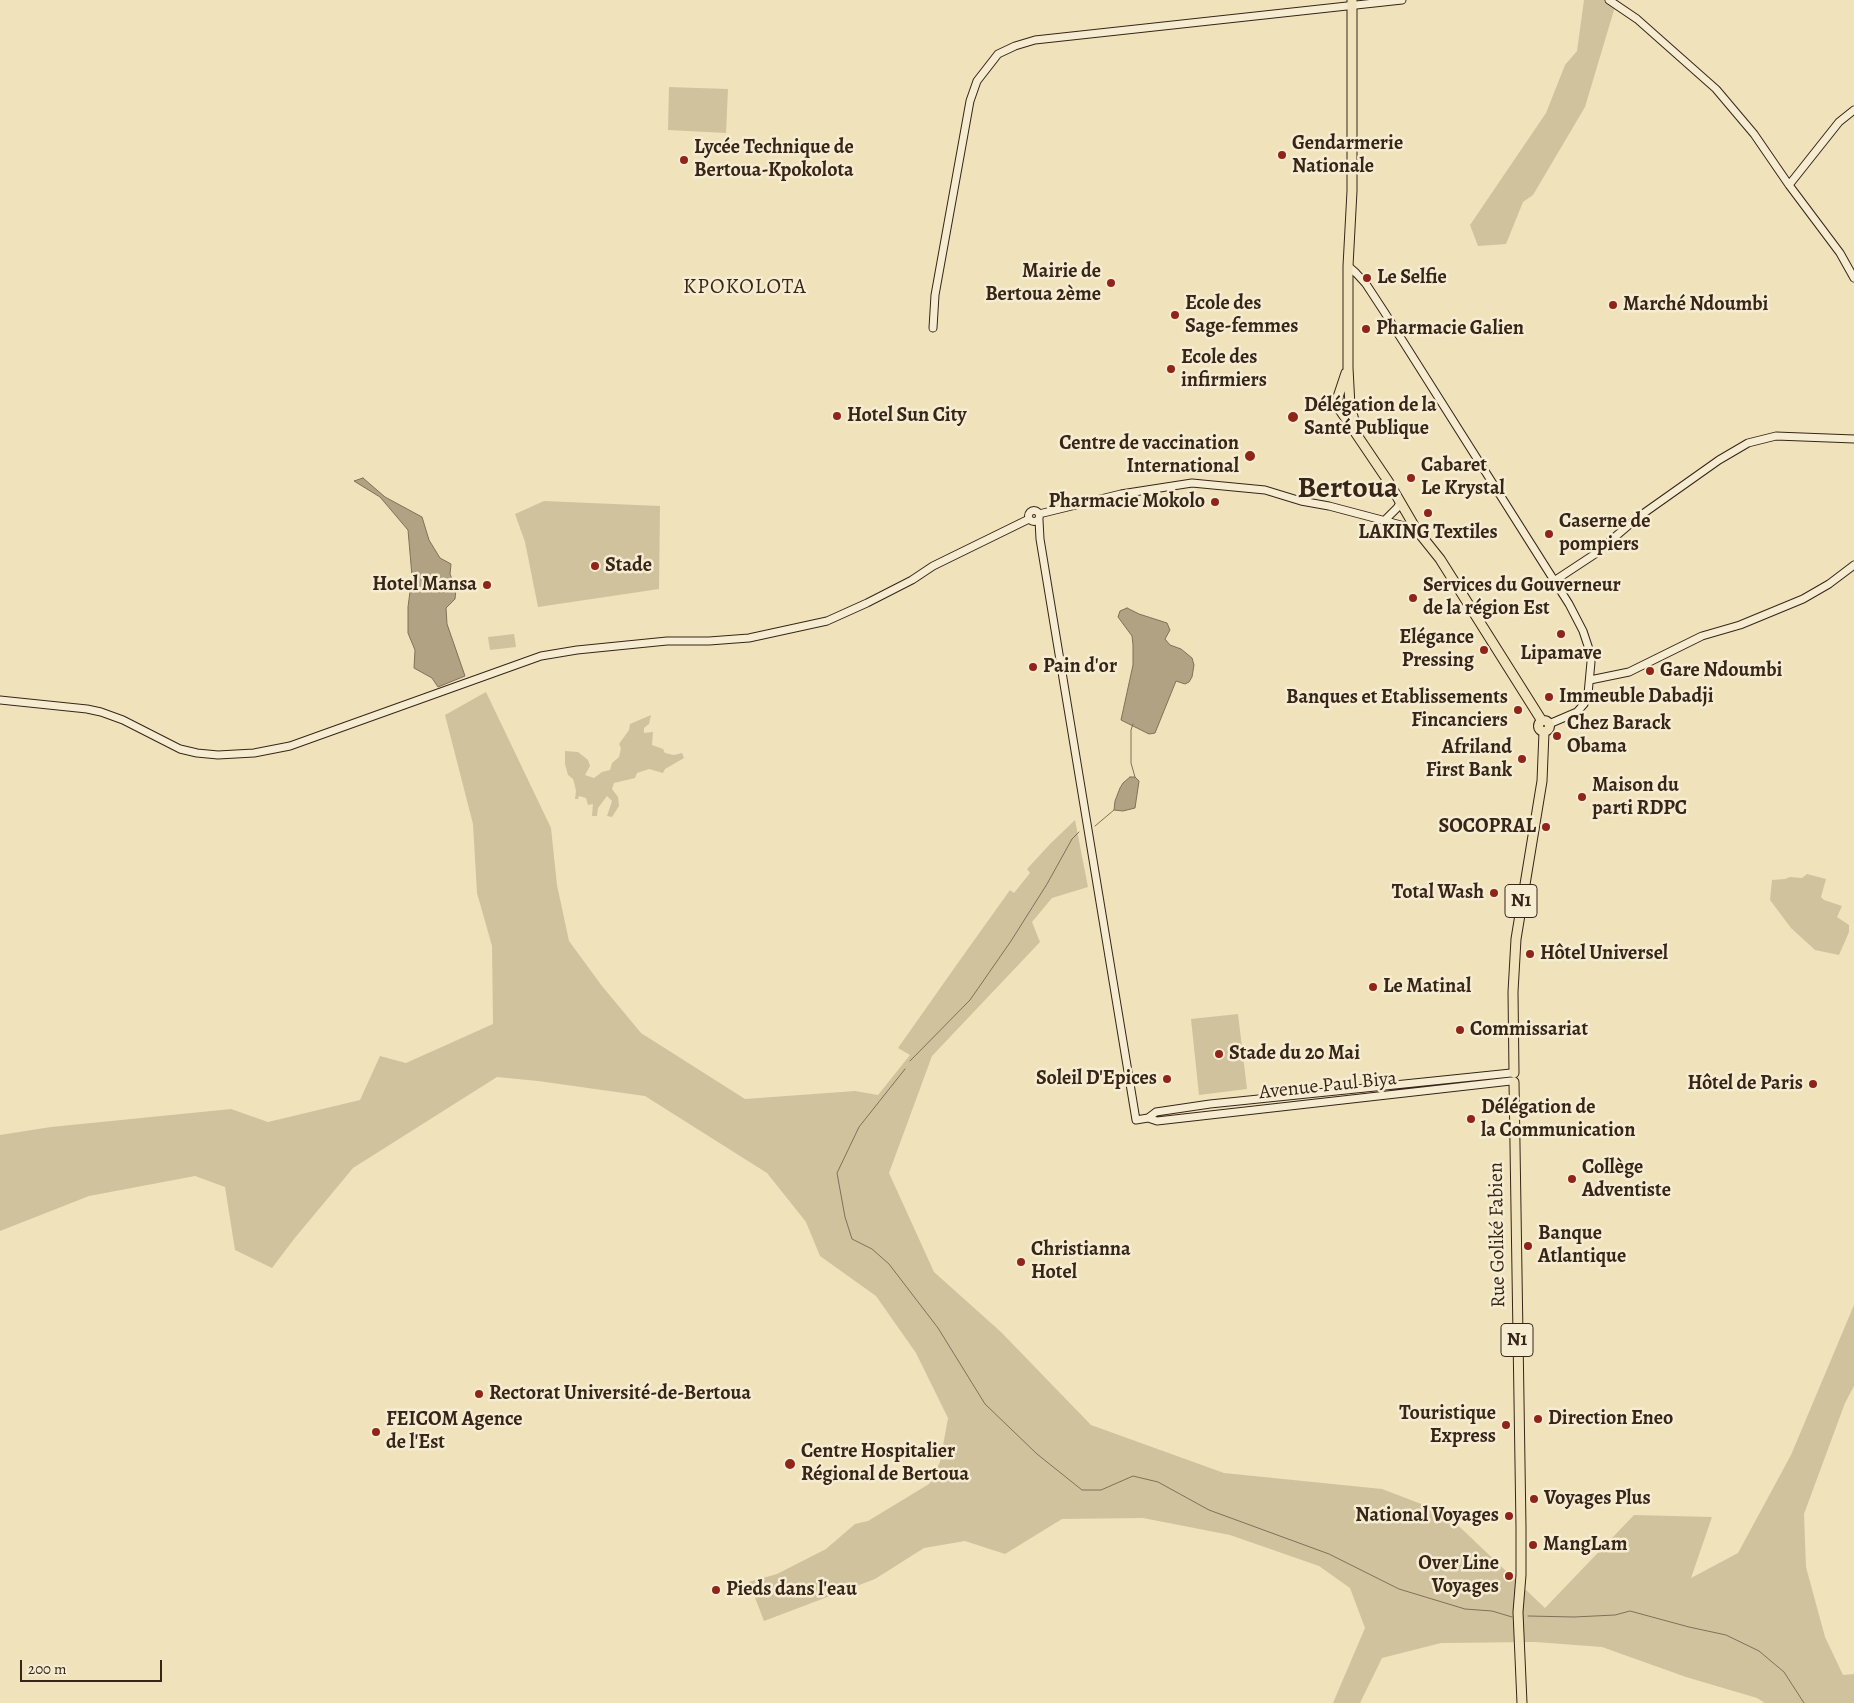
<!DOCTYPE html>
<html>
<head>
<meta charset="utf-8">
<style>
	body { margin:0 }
	#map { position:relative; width:1854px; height:1703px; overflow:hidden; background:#f0e2ba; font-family:Alegreya,serif }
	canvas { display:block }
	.scale { position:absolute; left:20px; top:1660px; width:142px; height:22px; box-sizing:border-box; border:2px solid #372518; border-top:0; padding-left:6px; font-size:15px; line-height:18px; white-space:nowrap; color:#372518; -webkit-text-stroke:4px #f5ecd2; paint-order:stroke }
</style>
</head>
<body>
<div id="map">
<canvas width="1854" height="1703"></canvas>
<div class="scale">200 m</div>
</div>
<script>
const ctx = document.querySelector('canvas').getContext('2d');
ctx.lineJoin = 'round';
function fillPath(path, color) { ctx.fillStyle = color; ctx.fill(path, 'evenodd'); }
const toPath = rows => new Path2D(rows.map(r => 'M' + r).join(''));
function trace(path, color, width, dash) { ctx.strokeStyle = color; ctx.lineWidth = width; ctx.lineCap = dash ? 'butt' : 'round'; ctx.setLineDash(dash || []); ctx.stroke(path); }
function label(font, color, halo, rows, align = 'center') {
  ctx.font = font + ' Alegreya,serif'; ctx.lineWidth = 5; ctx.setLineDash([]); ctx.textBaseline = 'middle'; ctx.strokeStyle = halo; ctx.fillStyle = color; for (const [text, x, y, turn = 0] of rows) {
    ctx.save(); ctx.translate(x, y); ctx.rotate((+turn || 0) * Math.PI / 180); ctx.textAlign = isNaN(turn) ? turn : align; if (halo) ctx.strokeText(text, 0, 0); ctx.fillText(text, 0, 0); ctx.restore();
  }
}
const green = toPath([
	[1584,0,1617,0,1585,107,1533,195,1523,202,1506,244,1478,246,1470,225,1546,113,1565,65,1577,51],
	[669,87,728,89,726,133,668,130],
	[544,501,660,506,659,589,538,607,525,542,515,514],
	[514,634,516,647,490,650,488,637],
	[486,692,551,828,557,885,569,941,602,986,641,1033,745,1099,855,1091,878,1095,910,1055,898,1048,960,960,1010,890,1014,893,1030,873,1027,869,1050,844,1075,820,1088,887,1052,898,1032,922,1040,942,932,1056,889,1173,934,1272,1001,1332,1091,1425,1224,1473,1382,1489,1445,1513,1545,1608,1634,1515,1712,1517,1691,1578,1738,1553,1791,1455,1854,1305,1854,1386,1845,1403,1804,1514,1806,1567,1825,1637,1843,1675,1854,1674,1854,1703,1765,1703,1757,1698,1686,1677,1602,1647,1535,1642,1441,1643,1382,1658,1360,1703,1333,1703,1365,1628,1350,1588,1319,1566,1230,1535,1143,1518,1062,1519,1005,1554,965,1541,924,1548,875,1579,764,1621,749,1582,777,1574,826,1549,855,1524,868,1521,929,1484,940,1462,948,1418,916,1353,876,1296,820,1256,806,1222,767,1173,645,1096,538,1081,497,1077,353,1168,294,1239,272,1268,235,1250,225,1187,195,1176,89,1196,0,1231,0,1135,51,1127,231,1109,268,1122,360,1100,380,1056,406,1063,493,1024,492,946,477,893,473,824,445,715],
	[651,715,649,724,644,728,644,733,653,732,652,745,663,749,665,753,674,755,682,753,684,758,665,769,663,773,649,769,637,773,635,778,614,783,612,789,618,797,619,806,612,817,607,816,612,801,607,796,598,808,597,816,592,816,593,804,588,805,586,798,579,796,578,799,575,799,576,791,575,786,573,779,568,775,565,764,565,751,578,752,588,760,590,766,585,775,594,778,602,772,610,770,612,763,619,757,621,748,619,744,629,730,630,724],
	[1807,874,1826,879,1821,897,1824,900,1842,906,1837,917,1849,925,1849,932,1839,955,1815,950,1791,928,1770,900,1772,880,1785,879,1790,877,1802,878],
	[1238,1014,1247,1089,1199,1095,1191,1019]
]);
const water = toPath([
	[363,478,385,497,422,517,429,540,440,558,451,564,450,574,456,589,455,599,446,608,447,624,465,676,438,687,432,678,414,668,415,650,408,633,408,607,412,576,408,530,380,497,354,481,363,478],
	[1127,608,1139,614,1167,623,1170,630,1165,639,1170,645,1181,649,1192,658,1194,665,1192,677,1189,682,1185,684,1176,681,1155,733,1149,734,1121,720,1133,665,1133,645,1132,636,1118,617,1120,611,1127,608],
	[1130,777,1135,777,1139,781,1135,808,1123,811,1114,810,1115,801,1120,788,1123,783,1130,777]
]);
const stream = toPath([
	[1133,724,1131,730,1131,763,1135,777],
	[1095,826,1114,810],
	[910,1061,970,1000,1011,941,1047,884,1072,839,1079,832],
	[905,1069,859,1127,837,1173,845,1217,852,1239,872,1249,889,1264,938,1328,985,1404,1037,1454,1082,1490,1101,1490,1133,1476,1158,1482,1209,1510,1329,1554,1399,1589,1465,1609,1492,1611,1512,1617],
	[1528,1616,1574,1617,1615,1615,1630,1611,1689,1627,1726,1635,1759,1651,1784,1672,1804,1703]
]);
const secondary = toPath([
	[1609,0,1637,19,1716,89,1754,134,1789,185,1840,253,1854,278],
	[1789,185,1839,122,1854,110],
	[1348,266,1356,273,1366,284,1385,313,1569,604,1583,631,1589,649,1591,662,1588,694,1584,704,1577,712,1549,724],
	[933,328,935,295,970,101,977,81,998,54,1015,46,1035,40,1402,0],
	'1028.5 516a5.5 5.5 0 1 1 11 0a5.5 5.5 0 1 1-11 0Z',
	[1039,514,1121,494,1192,483,1265,490,1301,501,1329,506,1416,529],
	[1039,520,1040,539,1136,1120,1148,1118,1156,1112,1210,1104,1511,1073],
	[1385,520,1397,508,1400,503,1398,500],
	[1554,581,1595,554,1637,518,1719,460,1748,443,1776,436,1854,439],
	[1590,680,1629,672,1702,636,1740,625,1803,599,1829,584,1854,565],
	[0,700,87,709,101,712,123,720,180,749,197,753,218,755,254,753,290,746,541,656,577,650,667,641,709,641,749,638,827,621,867,603,912,580,933,566,1029,519],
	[1148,1118,1157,1121,1511,1081]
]);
const highway = toPath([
	[1352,0,1352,191,1348,266,1348,368,1350,406,1359,438],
	[1346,373,1338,397,1338,407,1388,481,1416,529,1440,559,1542,721],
	'1538.5 726a5.5 5.5 0 1 1 11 0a5.5 5.5 0 1 1-11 0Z',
	[1514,1073,1513,992,1516,939,1542,781,1544,732],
	[1514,1082,1521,1527,1521,1575,1518,1612,1522,1703]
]);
const markers = [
	[1282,155,5,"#8f2418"],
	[684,160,5,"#8f2418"],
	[1367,278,5,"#8f2418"],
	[1111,283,5,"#8f2418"],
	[1613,305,5,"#8f2418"],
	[1175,315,5,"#8f2418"],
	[1366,329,5,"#8f2418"],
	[1171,369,5,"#8f2418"],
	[837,416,5,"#8f2418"],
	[1293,417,6,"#8f2418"],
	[1250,456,6,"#8f2418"],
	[1411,478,5,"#8f2418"],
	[1215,502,5,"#8f2418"],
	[1428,513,5,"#8f2418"],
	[1549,534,5,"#8f2418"],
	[595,566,5,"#8f2418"],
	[487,585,5,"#8f2418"],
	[1413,598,5,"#8f2418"],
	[1561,634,5,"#8f2418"],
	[1484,650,5,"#8f2418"],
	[1033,667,5,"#8f2418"],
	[1650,671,5,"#8f2418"],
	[1549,697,5,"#8f2418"],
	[1518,710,5,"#8f2418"],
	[1557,736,5,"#8f2418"],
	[1522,759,5,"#8f2418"],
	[1582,797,5,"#8f2418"],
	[1546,827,5,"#8f2418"],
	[1494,893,5,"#8f2418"],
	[1530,954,5,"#8f2418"],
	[1373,987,5,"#8f2418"],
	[1460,1030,5,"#8f2418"],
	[1219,1054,5,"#8f2418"],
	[1167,1079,5,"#8f2418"],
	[1813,1084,5,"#8f2418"],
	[1471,1119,5,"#8f2418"],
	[1572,1179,5,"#8f2418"],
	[1528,1246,5,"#8f2418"],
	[1021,1262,5,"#8f2418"],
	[479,1394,5,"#8f2418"],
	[1538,1419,5,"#8f2418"],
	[1506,1425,5,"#8f2418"],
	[376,1432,5,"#8f2418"],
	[790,1464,6,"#8f2418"],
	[1534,1499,5,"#8f2418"],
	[1509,1516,5,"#8f2418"],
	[1533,1545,5,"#8f2418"],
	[1509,1576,5,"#8f2418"],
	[716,1590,5,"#8f2418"]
];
const shields = [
	[1521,901,32],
	[1517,1340,32]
];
const shieldNames = [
	["N1",1521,901],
	["N1",1517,1340]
];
const poiNames = [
	["Gendarmerie",1292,144],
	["Nationale",1292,167],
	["Lycée Technique de",694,148],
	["Bertoua-Kpokolota",694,171],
	["Mairie de",1101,272,"right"],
	["Bertoua 2ème",1101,295,"right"],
	["Le Selfie",1377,278],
	["Ecole des",1185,304],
	["Sage-femmes",1185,327],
	["Marché Ndoumbi",1623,305],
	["Pharmacie Galien",1376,329],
	["Ecole des",1181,358],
	["infirmiers",1181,381],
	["Délégation de la",1304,406],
	["Santé Publique",1304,429],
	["Hotel Sun City",847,416],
	["Centre de vaccination",1239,444,"right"],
	["International",1239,467,"right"],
	["Cabaret",1421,466],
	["Le Krystal",1421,489],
	["Pharmacie Mokolo",1205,502,"right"],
	["Caserne de",1559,522],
	["pompiers",1559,545],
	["LAKING Textiles",1428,533,"center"],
	["Stade",605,566],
	["Hotel Mansa",477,585,"right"],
	["Services du Gouverneur",1423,586],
	["de la région Est",1423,609],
	["Elégance",1474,638,"right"],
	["Pressing",1474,661,"right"],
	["Lipamave",1561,654,"center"],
	["Pain d'or",1043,667],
	["Gare Ndoumbi",1660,671],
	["Immeuble Dabadji",1559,697],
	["Banques et Etablissements",1508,698,"right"],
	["Fincanciers",1508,721,"right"],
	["Chez Barack",1567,724],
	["Obama",1567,747],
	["Afriland",1512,748,"right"],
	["First Bank",1512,771,"right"],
	["Maison du",1592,786],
	["parti RDPC",1592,809],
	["SOCOPRAL",1536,827,"right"],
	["Total Wash",1484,893,"right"],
	["Hôtel Universel",1540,954],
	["Le Matinal",1383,987],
	["Commissariat",1470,1030],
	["Stade du 20 Mai",1229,1054],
	["Soleil D'Epices",1157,1079,"right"],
	["Hôtel de Paris",1803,1084,"right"],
	["Délégation de",1481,1108],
	["la Communication",1481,1131],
	["Collège",1582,1168],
	["Adventiste",1582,1191],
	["Banque",1538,1234],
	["Atlantique",1538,1257],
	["Christianna",1031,1250],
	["Hotel",1031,1273],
	["Rectorat Université-de-Bertoua",489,1394],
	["Touristique",1496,1414,"right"],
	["Express",1496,1437,"right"],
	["Direction Eneo",1548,1419],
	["FEICOM Agence",386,1420],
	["de l'Est",386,1443],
	["Centre Hospitalier",801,1452],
	["Régional de Bertoua",801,1475],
	["Voyages Plus",1544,1499],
	["National Voyages",1499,1516,"right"],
	["MangLam",1543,1545],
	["Over Line",1499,1564,"right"],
	["Voyages",1499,1587,"right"],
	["Pieds dans l'eau",726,1590]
];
const streetNames = [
	["Avenue Paul Biya",1328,1086,-6],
	["Rue Goliké Fabien",1498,1235,-91]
];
const neighbourhoodNames = [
	["KPOKOLOTA",745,288]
];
const townNames = [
	["Bertoua",1348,490]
];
fillPath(green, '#d1c29e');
fillPath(water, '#b1a283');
trace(water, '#807058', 1);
trace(stream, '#807058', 1);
trace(secondary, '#372518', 9);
trace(highway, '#372518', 11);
trace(secondary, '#f5ecd2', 7);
trace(highway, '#f0e2ba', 9);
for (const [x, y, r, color] of markers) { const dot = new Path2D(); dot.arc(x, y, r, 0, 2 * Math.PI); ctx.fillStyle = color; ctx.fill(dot); trace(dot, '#f5ecd2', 2); }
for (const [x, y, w] of shields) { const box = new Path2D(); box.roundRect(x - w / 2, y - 16.5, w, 33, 4); ctx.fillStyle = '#f5ecd2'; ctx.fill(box); trace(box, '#372518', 1); }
label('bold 19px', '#372518', null, shieldNames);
label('bold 20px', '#372518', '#f5ecd2', poiNames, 'left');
label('20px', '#372518', '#f5ecd2', streetNames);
ctx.letterSpacing = '1px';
label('21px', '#372518', '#f5ecd2', neighbourhoodNames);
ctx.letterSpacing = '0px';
label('bold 30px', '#372518', '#f5ecd2', townNames);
</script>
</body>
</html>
